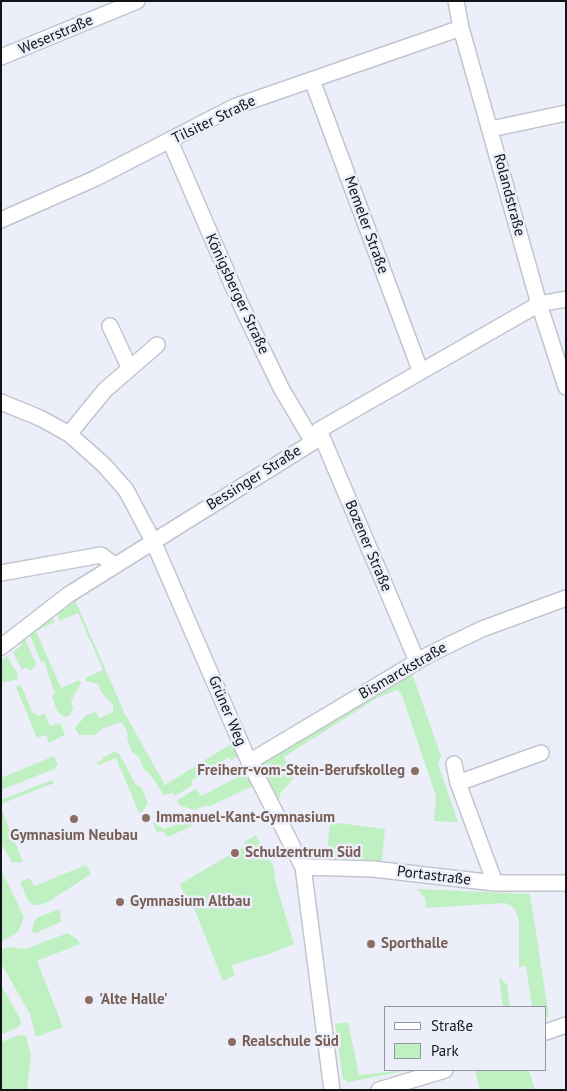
<!DOCTYPE html>
<html>
<head>
<meta charset="utf-8">
<style>
	body { margin:0 }
	#map { position:relative; width:567px; height:1091px; overflow:hidden; background:#eceffa; font-family:"PT Sans",sans-serif }
	canvas { display:block }
	.frame { position:absolute; inset:0; border:2px solid #131418; pointer-events:none }
	.legend { position:absolute; left:384px; top:1006px; width:162px; height:65px; box-sizing:border-box; background:#eceffa; border:1px solid #9597a0; margin:0; padding:6px 9px; list-style:none; font-size:15px; color:#131418 }
	.legend li { display:flex; align-items:center; gap:10px; height:25px }
	.legend b { width:25px; border:1px solid #9597a0 }
</style>
</head>
<body>
<div id="map">
<canvas width="567" height="1091"></canvas>
<div class="frame"></div>
<ul class="legend">
<li><b style="height:6px;background:#fff"></b>Straße</li>
<li><b style="height:14px;background:#bef0c2"></b>Park</li>
</ul>
</div>
<script>
const ctx = document.querySelector('canvas').getContext('2d');
ctx.lineJoin = 'round';
function fillPath(path, color) { ctx.fillStyle = color; ctx.fill(path, 'evenodd'); }
const toPath = rows => new Path2D(rows.map(r => 'M' + r).join(''));
function trace(path, color, width, dash) { ctx.strokeStyle = color; ctx.lineWidth = width; ctx.lineCap = dash ? 'butt' : 'round'; ctx.setLineDash(dash || []); ctx.stroke(path); }
function label(font, color, halo, rows, align = 'center') {
  ctx.font = font + ' "PT Sans",sans-serif'; ctx.lineWidth = 5; ctx.setLineDash([]); ctx.textBaseline = 'middle'; ctx.strokeStyle = halo; ctx.fillStyle = color; for (const [text, x, y, turn = 0] of rows) {
    ctx.save(); ctx.translate(x, y); ctx.rotate((+turn || 0) * Math.PI / 180); ctx.textAlign = isNaN(turn) ? turn : align; if (halo) ctx.strokeText(text, 0, 0); ctx.fillText(text, 0, 0); ctx.restore();
  }
}
const green = toPath([
	[73,595,124,712,165,785,231,744,238,756,231,761,229,757,191,781,193,785,175,796,173,793,164,795,150,774,144,769,139,757,132,752,127,738,128,734,122,722,102,729,95,735,79,735,75,728,86,715,96,712,99,718,113,712,113,705,102,693,98,684,86,681,85,678,103,670,78,613,60,621,54,609],
	[53,618,55,622,36,631,61,688,79,680,81,683,71,701,73,709,70,715,64,717,57,711,52,696,55,694,44,661,41,662,28,630,38,622],
	[23,634,36,664,32,670,28,670,26,667,22,670,13,652,22,645,18,639],
	[7,656,17,673,18,679,1,683,1,661],
	[412,673,441,756,438,764,458,822,434,821,436,796,401,693,397,690,377,698,284,757,294,778,281,792,278,803,254,762],
	[21,685,32,712,38,716,45,714,50,726,60,723,65,735,49,743,46,735,37,738,16,687],
	[115,751,120,755,136,785,141,787,148,803,143,811,139,813,116,758,98,765,97,762,103,760,102,758],
	[54,756,58,764,54,769,1,790,1,778],
	[242,762,257,784,208,807,207,805,194,810,179,805,177,800,196,789,201,796,240,776,235,767],
	[52,780,54,783,1,804,1,800],
	[1,808,23,862,12,863,1,843],
	[191,819,194,825,168,837,163,831,157,833,153,822,164,829],
	[330,822,385,829,381,868,326,863],
	[256,835,274,868,276,884,294,944,272,953,232,965,235,975,223,981,190,898,186,900,180,884,245,846,244,842],
	[86,865,91,874,48,902,38,905,33,905,28,900,20,882,30,878,34,886],
	[1,870,24,917,18,932,1,942],
	[417,889,530,894,549,1017,546,1017,546,1007,532,1007,526,966,519,967,519,920,514,908,505,903,426,908,425,898],
	[60,909,61,922,36,933,32,932,33,924,38,917],
	[68,933,78,940,80,944,37,961,63,1027,36,1037,30,1014,2,965,1,950,8,947,25,949],
	[499,977,507,985,510,1007,503,1007],
	[1,985,20,1018,21,1024,17,1028,1,1035],
	[348,1022,359,1075,409,1070,348,1082,343,1079,335,1024],
	[20,1035,26,1036,31,1056,27,1090,1,1090,1,1042],
	[529,1070,535,1090,480,1090,475,1071]
]);
const minor = toPath([
	[456,1,461,28,539,304,566,387],
	[1,57,137,1],
	[312,80,420,370],
	[491,129,566,113],
	[170,141,241,305,281,388,313,442],
	[1,220,96,178,236,106,461,28],
	[110,326,129,367],
	[1,402,40,418,69,434,104,465,126,490,153,541,246,755,303,867,332,1090],
	[319,430,417,661],
	[69,434,105,390,157,345],
	[1,573,101,555,114,565],
	[1,647,68,595,313,442,319,430,539,304,566,299],
	[249,762,430,654,482,629,566,598],
	[454,764,458,783,495,883],
	[458,783,541,753],
	[303,867,373,869,495,883,566,883],
	[546,1032,566,1025],
	[379,1090,445,1070]
]);
const markers = [
	[415,771,5,"#8d6e63"],
	[146,818,5,"#8d6e63"],
	[74,819,5,"#8d6e63"],
	[235,853,5,"#8d6e63"],
	[120,902,5,"#8d6e63"],
	[371,944,5,"#8d6e63"],
	[89,1000,5,"#8d6e63"],
	[232,1042,5,"#8d6e63"]
];
const streetNames = [
	["Weserstraße",56,35,-23],
	["Tilsiter Straße",214,120,-26],
	["Rolandstraße",509,195,75],
	["Memeler Straße",366,225,70],
	["Königsberger Straße",237,294,65],
	["Bessinger Straße",254,478,-32],
	["Bozener Straße",368,546,67],
	["Bismarckstraße",403,671,-30],
	["Grüner Weg",227,711,67],
	["Portastraße",434,876,7]
];
const educationNames = [
	["Freiherr-vom-Stein-Berufskolleg",405,771,"right"],
	["Immanuel-Kant-Gymnasium",156,818],
	["Gymnasium Neubau",74,836,"center"],
	["Schulzentrum Süd",245,853],
	["Gymnasium Altbau",130,902],
	["Sporthalle",381,944],
	["'Alte Halle'",99,1000],
	["Realschule Süd",242,1042]
];
fillPath(green, '#bef0c2');
trace(minor, '#c2c5d0', 18);
trace(minor, '#fff', 15);
for (const [x, y, r, color] of markers) { const dot = new Path2D(); dot.arc(x, y, r, 0, 2 * Math.PI); ctx.fillStyle = color; ctx.fill(dot); trace(dot, '#eceffa', 2); }
label('15px', '#131418', '#eceffa', streetNames);
label('bold 15px', '#785e54', '#eceffa', educationNames, 'left');
</script>
</body>
</html>
